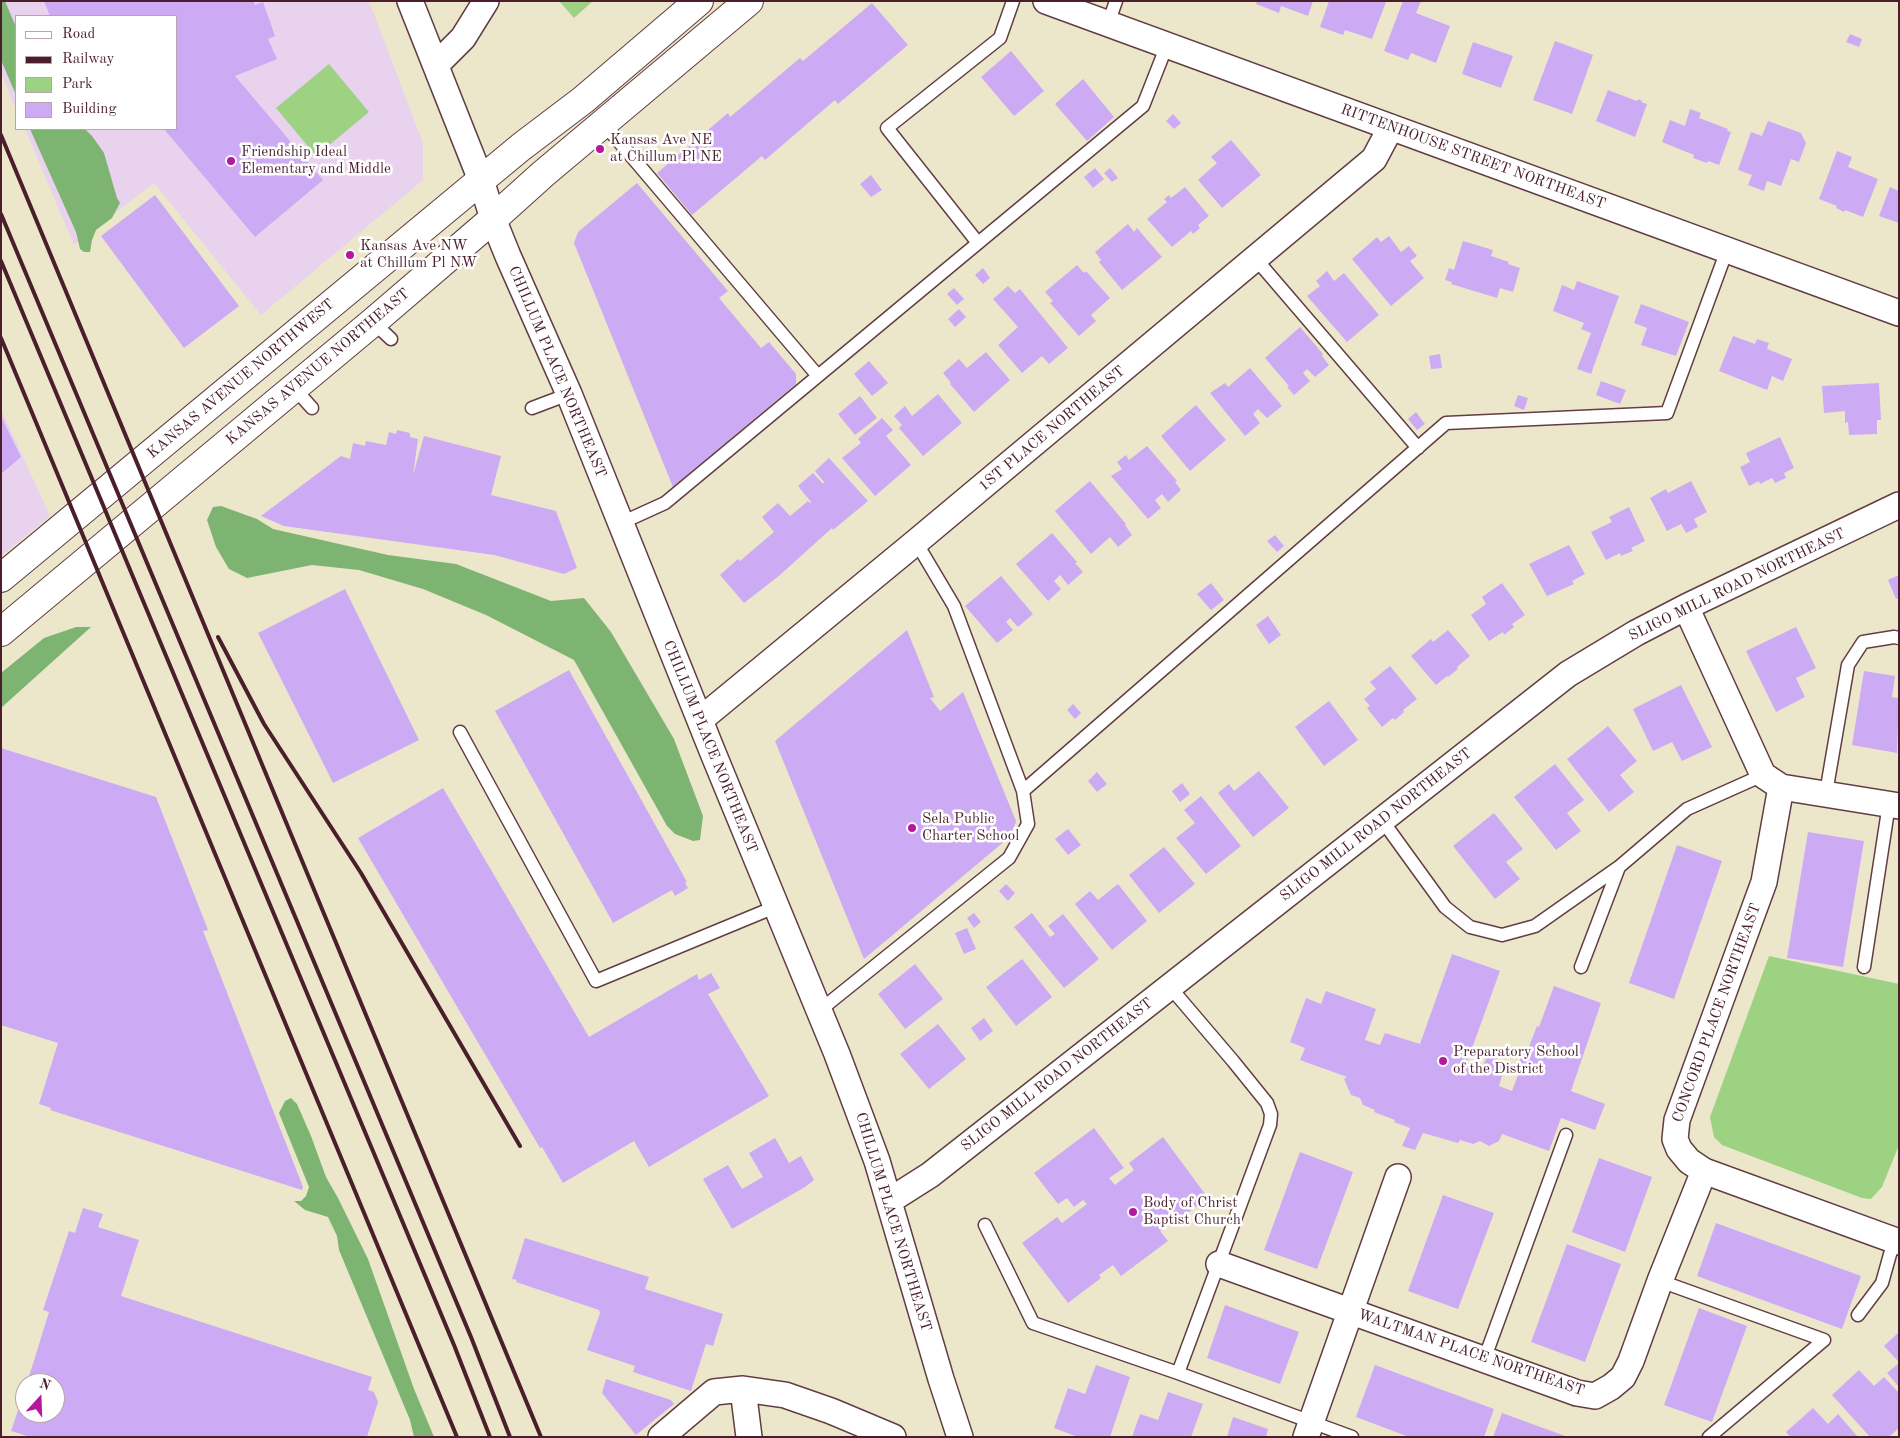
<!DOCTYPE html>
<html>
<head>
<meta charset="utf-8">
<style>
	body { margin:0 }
	#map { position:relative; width:1900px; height:1438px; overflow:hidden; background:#ece7cb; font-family:"Old Standard TT",serif }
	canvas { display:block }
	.frame { position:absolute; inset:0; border:2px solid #4a1f2b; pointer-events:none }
	.legend { position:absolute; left:15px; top:15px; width:162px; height:115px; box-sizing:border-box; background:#fff; border:1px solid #b7a5aa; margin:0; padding:6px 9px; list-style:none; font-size:15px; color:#4a1f2b }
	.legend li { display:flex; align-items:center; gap:10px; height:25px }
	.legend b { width:25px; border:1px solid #b7a5aa }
	.north { position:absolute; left:15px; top:1373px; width:50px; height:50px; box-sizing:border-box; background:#fff; border:1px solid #b7a5aa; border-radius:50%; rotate:20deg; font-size:14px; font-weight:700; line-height:20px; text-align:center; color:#4a1f2b }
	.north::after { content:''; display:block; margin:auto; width:18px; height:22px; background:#b5179e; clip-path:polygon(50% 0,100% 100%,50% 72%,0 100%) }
</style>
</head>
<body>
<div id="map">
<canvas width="1900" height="1438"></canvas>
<div class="frame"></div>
<ul class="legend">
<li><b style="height:6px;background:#fff"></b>Road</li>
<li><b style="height:6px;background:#4a1f2b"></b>Railway</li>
<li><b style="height:14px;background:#9dd283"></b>Park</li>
<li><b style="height:14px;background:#cdabf4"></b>Building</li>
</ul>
<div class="north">N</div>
</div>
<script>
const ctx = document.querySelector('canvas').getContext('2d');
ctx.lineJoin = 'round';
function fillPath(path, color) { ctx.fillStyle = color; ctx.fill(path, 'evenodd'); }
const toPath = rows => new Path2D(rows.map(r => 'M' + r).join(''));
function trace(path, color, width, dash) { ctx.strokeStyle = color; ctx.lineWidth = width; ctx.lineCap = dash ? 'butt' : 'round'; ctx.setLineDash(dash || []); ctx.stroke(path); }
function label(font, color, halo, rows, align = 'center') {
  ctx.font = font + ' "Old Standard TT",serif'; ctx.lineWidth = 5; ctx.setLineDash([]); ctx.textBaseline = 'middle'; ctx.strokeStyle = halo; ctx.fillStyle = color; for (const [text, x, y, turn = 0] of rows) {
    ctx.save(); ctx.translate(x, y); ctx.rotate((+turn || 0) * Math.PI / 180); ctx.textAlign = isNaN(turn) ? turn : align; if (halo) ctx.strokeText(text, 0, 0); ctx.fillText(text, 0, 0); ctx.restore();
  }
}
const built = toPath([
	[1,1,369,1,423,143,423,180,261,315,154,183,74,245,25,129,176,129,176,16,16,16,16,109,1,73],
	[1,409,50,516,1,556]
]);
const green = toPath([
	[559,1,593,1,574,18],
	[329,64,369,112,316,156,276,108],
	[1769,956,1899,984,1899,1145,1882,1187,1871,1199,1862,1198,1722,1145,1714,1137,1710,1117]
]);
const forest = toPath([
	[1,1,5,1,16,27,16,95,1,60],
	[30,129,85,129,92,136,104,153,117,198,120,203,112,218,96,230,92,240,90,252,84,252,80,249,76,232],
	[221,506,257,519,273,529,388,555,456,564,551,601,584,598,611,632,674,739,703,816,700,840,693,841,675,834,667,826,574,660,486,615,423,589,359,570,312,565,247,578,229,569,216,547,207,520,213,507],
	[76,627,91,627,1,708,1,673,44,638],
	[291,1098,297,1104,311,1136,326,1177,338,1198,368,1259,414,1389,434,1437,414,1437,410,1420,339,1250,337,1236,328,1217,305,1210,294,1201,301,1201,306,1196,309,1187,279,1113,285,1101]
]);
const building = toPath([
	[44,1,253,1,255,5,263,2,275,36,268,39,277,59,235,76,323,180,255,237,164,129,176,129,176,16,50,16],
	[1257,1,1313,1,1308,16,1281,6,1279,13,1256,4],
	[1329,1,1386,2,1372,39,1345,30,1343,35,1320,27],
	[1403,1,1421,1,1416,13,1450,26,1436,63,1411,53,1408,60,1384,51],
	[872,3,908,45,838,104,835,100,765,160,762,156,692,215,657,173,728,113,730,117,800,58,803,61],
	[1850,34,1862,39,1859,47,1846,42],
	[1555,41,1593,55,1572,114,1533,100],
	[1473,42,1513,56,1501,88,1462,74],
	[1011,51,1044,91,1014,116,981,77],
	[1083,79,1114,117,1087,141,1055,104],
	[1608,90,1637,101,1638,99,1642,101,1641,102,1647,104,1635,137,1596,121],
	[1690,109,1701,113,1699,118,1728,129,1727,131,1731,132,1719,165,1708,161,1707,163,1693,158,1694,155,1662,142,1670,120,1685,126],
	[1173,114,1181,123,1174,129,1166,121],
	[1768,121,1801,133,1806,143,1799,162,1791,159,1781,186,1767,181,1764,191,1748,185,1752,175,1738,170,1751,132,1762,136],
	[1231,140,1261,175,1222,208,1198,180,1217,163,1211,157],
	[1837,151,1852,157,1848,167,1878,179,1863,217,1845,210,1844,212,1836,208,1837,206,1819,199],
	[1095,168,1104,179,1093,188,1084,177],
	[1110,168,1118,178,1112,182,1104,173],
	[871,175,882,190,871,197,860,184],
	[637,183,728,291,719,298,761,348,769,342,796,374,796,384,673,487,574,243,578,232],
	[1185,187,1209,216,1198,225,1200,228,1193,234,1191,231,1172,247,1147,219,1167,202,1164,199,1169,195,1171,198],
	[1890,187,1899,191,1899,223,1879,216],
	[155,195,239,306,184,348,101,236],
	[1128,224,1134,232,1137,228,1162,257,1122,290,1099,262,1101,260,1095,252],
	[1389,236,1401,252,1409,246,1417,256,1410,261,1424,278,1391,306,1352,259,1377,237,1381,242],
	[1463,241,1493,250,1491,256,1509,262,1508,264,1520,268,1513,292,1500,288,1497,298,1451,284,1452,282,1445,280,1449,268,1454,270],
	[1077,265,1084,273,1086,271,1110,298,1091,315,1096,321,1079,336,1050,303,1053,301,1045,292],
	[983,268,990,278,983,284,975,275],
	[1327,271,1334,281,1344,273,1379,315,1347,342,1307,296,1320,286,1316,281],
	[1577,281,1619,296,1591,374,1577,369,1591,333,1581,329,1584,323,1553,311,1562,285,1574,290],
	[1008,286,1015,293,1020,289,1068,348,1049,364,1042,356,1022,373,998,345,1018,327,993,299],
	[954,288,964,299,957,305,947,294],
	[1641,304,1689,322,1676,356,1641,345,1647,328,1634,323],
	[959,309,966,317,955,327,948,319],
	[1300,327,1323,354,1322,356,1329,365,1315,377,1307,369,1303,373,1310,381,1294,395,1287,387,1289,386,1265,358],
	[1733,336,1755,344,1757,339,1769,343,1767,349,1792,359,1783,381,1772,376,1767,390,1719,371],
	[986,352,1010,380,974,412,950,384,951,383,943,373,959,359,967,368],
	[1440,354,1442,368,1431,369,1429,356],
	[869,361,888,383,872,396,854,374],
	[1250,368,1282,406,1267,418,1258,409,1253,414,1260,423,1245,436,1210,393,1225,383,1228,387],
	[1601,381,1626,390,1620,404,1596,395],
	[1879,383,1881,420,1877,420,1877,434,1849,435,1848,422,1845,423,1845,411,1824,413,1822,386],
	[938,394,962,423,923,456,899,428,902,425,894,416,905,406,912,416],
	[1518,395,1528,398,1524,410,1514,406],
	[860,396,877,418,855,435,838,414],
	[1196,405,1226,440,1190,471,1161,436],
	[1416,412,1425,424,1417,430,1408,419],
	[1,416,21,457,1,474],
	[882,418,893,430,886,436,911,465,875,496,842,458,861,443,858,439],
	[397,430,410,433,410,437,418,439,413,475,424,436,501,456,491,495,556,511,577,568,564,574,494,555,284,526,261,516,341,456,350,459,353,443,365,446,366,441,386,445,389,432,396,434],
	[1780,437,1794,468,1784,473,1786,478,1775,483,1772,478,1760,484,1759,481,1749,486,1740,467,1750,462,1746,453],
	[1147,446,1177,481,1175,482,1181,490,1168,502,1162,494,1155,500,1161,508,1148,519,1111,476,1122,469,1117,462,1126,455,1129,460],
	[829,458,868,501,833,530,832,528,780,575,744,603,720,575,738,559,740,561,774,532,762,517,778,503,790,516,808,501,810,503,811,502,798,486,813,473,823,484,824,482,815,471],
	[1090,481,1126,524,1125,525,1132,535,1118,547,1110,537,1091,554,1055,511],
	[1691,481,1707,512,1694,519,1698,527,1686,533,1681,524,1667,531,1650,498,1666,489,1668,493],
	[1629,507,1645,541,1631,548,1633,551,1621,556,1620,553,1606,560,1591,532,1612,522,1609,517],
	[1052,533,1077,562,1075,563,1083,572,1068,585,1060,575,1054,581,1061,589,1048,601,1016,564],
	[1275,535,1284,546,1277,552,1267,541],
	[1569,545,1585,574,1572,581,1574,584,1547,596,1529,564],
	[1899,575,1899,598,1896,599,1888,580],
	[1001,576,1033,614,1018,627,1010,618,1006,622,1013,630,997,643,965,606],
	[1211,583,1224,600,1211,610,1197,594],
	[1502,583,1525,615,1512,624,1514,627,1504,635,1503,632,1489,641,1471,615,1486,604,1482,597],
	[345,589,419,740,333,783,258,633],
	[1268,616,1281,635,1269,644,1256,625],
	[1796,627,1816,668,1796,678,1805,697,1776,712,1746,651],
	[907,630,934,697,930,698,940,711,963,692,1016,821,1012,835,864,959,775,741],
	[1448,630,1470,656,1457,667,1458,669,1448,677,1447,676,1436,685,1411,656,1431,639,1433,642],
	[1390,666,1417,699,1403,710,1404,712,1395,720,1393,718,1382,727,1367,708,1370,706,1364,699,1376,689,1370,682],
	[569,670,687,882,685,883,688,888,675,896,672,890,613,923,495,711],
	[1864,671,1895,676,1892,697,1899,698,1897,753,1852,745],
	[1681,685,1712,747,1682,761,1672,742,1653,751,1633,709],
	[1329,701,1358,740,1324,766,1295,727],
	[1073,704,1081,713,1075,719,1067,710],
	[1608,726,1637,761,1620,775,1634,792,1609,812,1567,759],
	[1,748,156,797,208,930,203,931,303,1187,302,1190,50,1110,51,1108,39,1104,58,1043,1,1025],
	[1555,764,1584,800,1567,813,1581,831,1556,850,1514,797],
	[1259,771,1289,808,1253,837,1218,793,1229,784,1234,791],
	[1097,772,1107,784,1097,792,1088,781],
	[1182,783,1190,794,1180,802,1172,791],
	[443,788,589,1037,697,974,699,980,711,973,720,988,708,994,769,1096,649,1167,634,1141,563,1183,542,1147,540,1148,358,838],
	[1201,796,1241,846,1206,874,1176,838,1195,823,1184,810],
	[1494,813,1523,849,1506,862,1520,879,1495,899,1453,846],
	[1068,829,1081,845,1068,855,1055,839],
	[1808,832,1864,841,1843,967,1787,958],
	[1677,845,1722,861,1674,999,1629,983],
	[1164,847,1195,884,1159,913,1129,875],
	[1006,884,1015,893,1008,901,999,891],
	[1118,884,1147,921,1112,950,1075,904,1090,891,1098,900],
	[974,913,981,922,974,928,967,918],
	[1032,913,1050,937,1055,934,1048,926,1063,914,1099,959,1064,988,1014,927],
	[967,928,976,949,964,954,955,933],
	[1452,954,1500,971,1467,1062,1482,1069,1487,1055,1506,1062,1499,1086,1512,1091,1521,1067,1518,1066,1523,1050,1527,1052,1537,1026,1539,1027,1554,986,1601,1003,1571,1091,1605,1104,1595,1130,1561,1118,1549,1151,1502,1134,1499,1141,1489,1146,1480,1141,1473,1144,1460,1140,1458,1143,1423,1133,1415,1150,1402,1146,1410,1128,1394,1122,1395,1120,1374,1112,1375,1110,1363,1105,1360,1098,1351,1095,1344,1079,1347,1077,1300,1060,1305,1048,1290,1042,1306,998,1321,1004,1326,991,1376,1009,1365,1040,1380,1045,1385,1033,1420,1044],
	[1022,959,1052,997,1016,1026,986,987],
	[915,964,943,999,905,1029,878,994],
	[984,1018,993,1031,980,1041,971,1028],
	[938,1024,966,1059,929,1089,900,1054],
	[1094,1128,1124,1168,1109,1178,1115,1185,1134,1170,1129,1163,1163,1137,1208,1198,1174,1223,1173,1222,1160,1231,1168,1241,1121,1276,1113,1265,1099,1275,1101,1278,1068,1303,1022,1243,1057,1217,1062,1223,1087,1204,1083,1200,1074,1207,1067,1198,1058,1204,1034,1173],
	[775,1138,789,1163,801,1156,814,1180,805,1187,732,1229,703,1179,728,1165,742,1189,763,1177,749,1153],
	[1300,1152,1353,1172,1317,1269,1264,1250],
	[1599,1158,1652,1177,1625,1252,1572,1232],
	[1443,1195,1494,1213,1458,1309,1408,1291],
	[83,1208,103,1214,98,1227,139,1240,121,1296,372,1377,368,1390,374,1392,378,1402,367,1437,30,1437,11,1431,25,1390,25,1413,55,1413,55,1383,27,1383,49,1312,43,1310,69,1231,75,1233],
	[1716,1223,1861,1276,1842,1329,1697,1276],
	[525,1238,649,1277,645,1289,723,1314,713,1346,706,1344,691,1391,633,1372,635,1366,587,1350,600,1313,599,1310,516,1282,517,1280,512,1279],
	[1567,1244,1621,1264,1585,1362,1531,1342],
	[1225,1305,1299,1332,1280,1384,1207,1358],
	[1699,1308,1747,1326,1712,1422,1664,1405],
	[1899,1332,1899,1362,1884,1346],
	[1899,1363,1899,1387,1887,1373],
	[1096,1365,1130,1377,1110,1437,1078,1437,1054,1428,1068,1388,1085,1394],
	[1375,1365,1494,1409,1484,1437,1409,1437,1356,1417],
	[1859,1370,1874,1386,1884,1377,1899,1393,1899,1428,1889,1437,1870,1437,1832,1395],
	[606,1379,671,1400,674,1404,636,1435,602,1393],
	[1168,1392,1203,1404,1191,1437,1132,1437,1140,1414,1158,1420],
	[1813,1408,1828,1424,1838,1414,1858,1437,1790,1437,1786,1432],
	[1502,1413,1568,1437,1493,1437],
	[1233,1417,1268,1429,1266,1437,1227,1437]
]);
const service = toPath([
	[1108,24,1116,1],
	[604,124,818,376],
	[978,243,887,128,1000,38,1013,1],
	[1255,258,1418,448],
	[373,322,391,339],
	[294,388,312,408],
	[532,408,569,394],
	[621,523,665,503,1143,106,1167,45],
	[460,732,596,981,775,907],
	[1023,791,1446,423,1667,413,1727,250],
	[1826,793,1848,665,1863,642,1894,637,1899,638],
	[1382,820,1445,907,1470,927,1502,935,1535,926,1619,867,1687,809,1763,775],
	[1581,967,1619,867],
	[1864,967,1889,804],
	[1170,987,1233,1061,1267,1103,1271,1114,1270,1125,1178,1373],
	[819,1011,1009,858,1028,824,1023,791,954,606,916,542],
	[985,1225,1033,1323,1178,1373,1352,1437],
	[1660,1281,1824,1340,1709,1437],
	[1858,1315,1882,1283,1894,1240],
	[1484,1360,1566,1135]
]);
const minor = toPath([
	[410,1,481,180,493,219,508,256,569,394,713,753,837,1054,877,1161,941,1379,960,1437],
	[1046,1,1899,313],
	[436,65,463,38,486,1],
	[1686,607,1763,775,1781,787,1899,806],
	[700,720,916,542,1374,159,1391,127],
	[1781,787,1764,882,1677,1120,1675,1139,1679,1149,1689,1161,1704,1171,1899,1242],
	[889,1201,930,1175,1568,674,1636,633,1686,607,1899,505],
	[1219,1264,1577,1393,1595,1396,1611,1387,1623,1377,1631,1361,1660,1281,1704,1171],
	[743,1389,749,1437],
	[661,1437,714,1392,743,1389,785,1395,831,1411,893,1437],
	[1306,1437,1398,1177]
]);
const tertiary = toPath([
	[1,578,521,147,583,100,699,1],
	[1,632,373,322,493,219,543,174,749,1]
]);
const rail = toPath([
	[1,135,541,1437],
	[1,214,471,1337,510,1437],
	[1,261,454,1345,490,1437],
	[1,338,457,1437],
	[218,637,264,724,361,873,520,1146]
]);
const markers = [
	[600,149,5,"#b5179e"],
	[231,161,5,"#b5179e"],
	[350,255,5,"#b5179e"],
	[912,828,5,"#b5179e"],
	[1443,1061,5,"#b5179e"],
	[1133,1212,5,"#b5179e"]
];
const poiNames = [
	["Kansas Ave NE",610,140],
	["at Chillum Pl NE",610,157],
	["Friendship Ideal",241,152],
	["Elementary and Middle",241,169],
	["Kansas Ave NW",360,246],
	["at Chillum Pl NW",360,263],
	["Sela Public",922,819],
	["Charter School",922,836],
	["Preparatory School",1453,1052],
	["of the District",1453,1069],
	["Body of Christ",1143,1203],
	["Baptist Church",1143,1220]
];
const streetNames = [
	["RITTENHOUSE STREET NORTHEAST",1473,157,20],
	["KANSAS AVENUE NORTHEAST",318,367,-40],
	["CHILLUM PLACE NORTHEAST",557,372,67],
	["KANSAS AVENUE NORTHWEST",241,379,-40],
	["1ST PLACE NORTHEAST",1052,429,-40],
	["SLIGO MILL ROAD NORTHEAST",1737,585,-26],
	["CHILLUM PLACE NORTHEAST",710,747,68],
	["SLIGO MILL ROAD NORTHEAST",1376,825,-38],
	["CONCORD PLACE NORTHEAST",1717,1013,-70],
	["SLIGO MILL ROAD NORTHEAST",1057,1075,-38],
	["CHILLUM PLACE NORTHEAST",893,1222,73],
	["WALTMAN PLACE NORTHEAST",1471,1353,19]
];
fillPath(built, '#e9d2ed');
fillPath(green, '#9dd283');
fillPath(forest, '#7eb471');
fillPath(building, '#cdabf4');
trace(service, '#623d43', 15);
trace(minor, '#623d43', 28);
trace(tertiary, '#623d43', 30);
trace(service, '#fff', 12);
trace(minor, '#fff', 25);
trace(tertiary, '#fff', 28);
trace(rail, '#4a1f2b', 4);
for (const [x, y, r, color] of markers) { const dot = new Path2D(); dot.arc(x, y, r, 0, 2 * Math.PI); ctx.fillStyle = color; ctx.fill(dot); trace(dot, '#fff', 2); }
label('15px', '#4a1f2b', '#fff', poiNames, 'left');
label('15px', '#4a1f2b', '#fff', streetNames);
</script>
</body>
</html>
